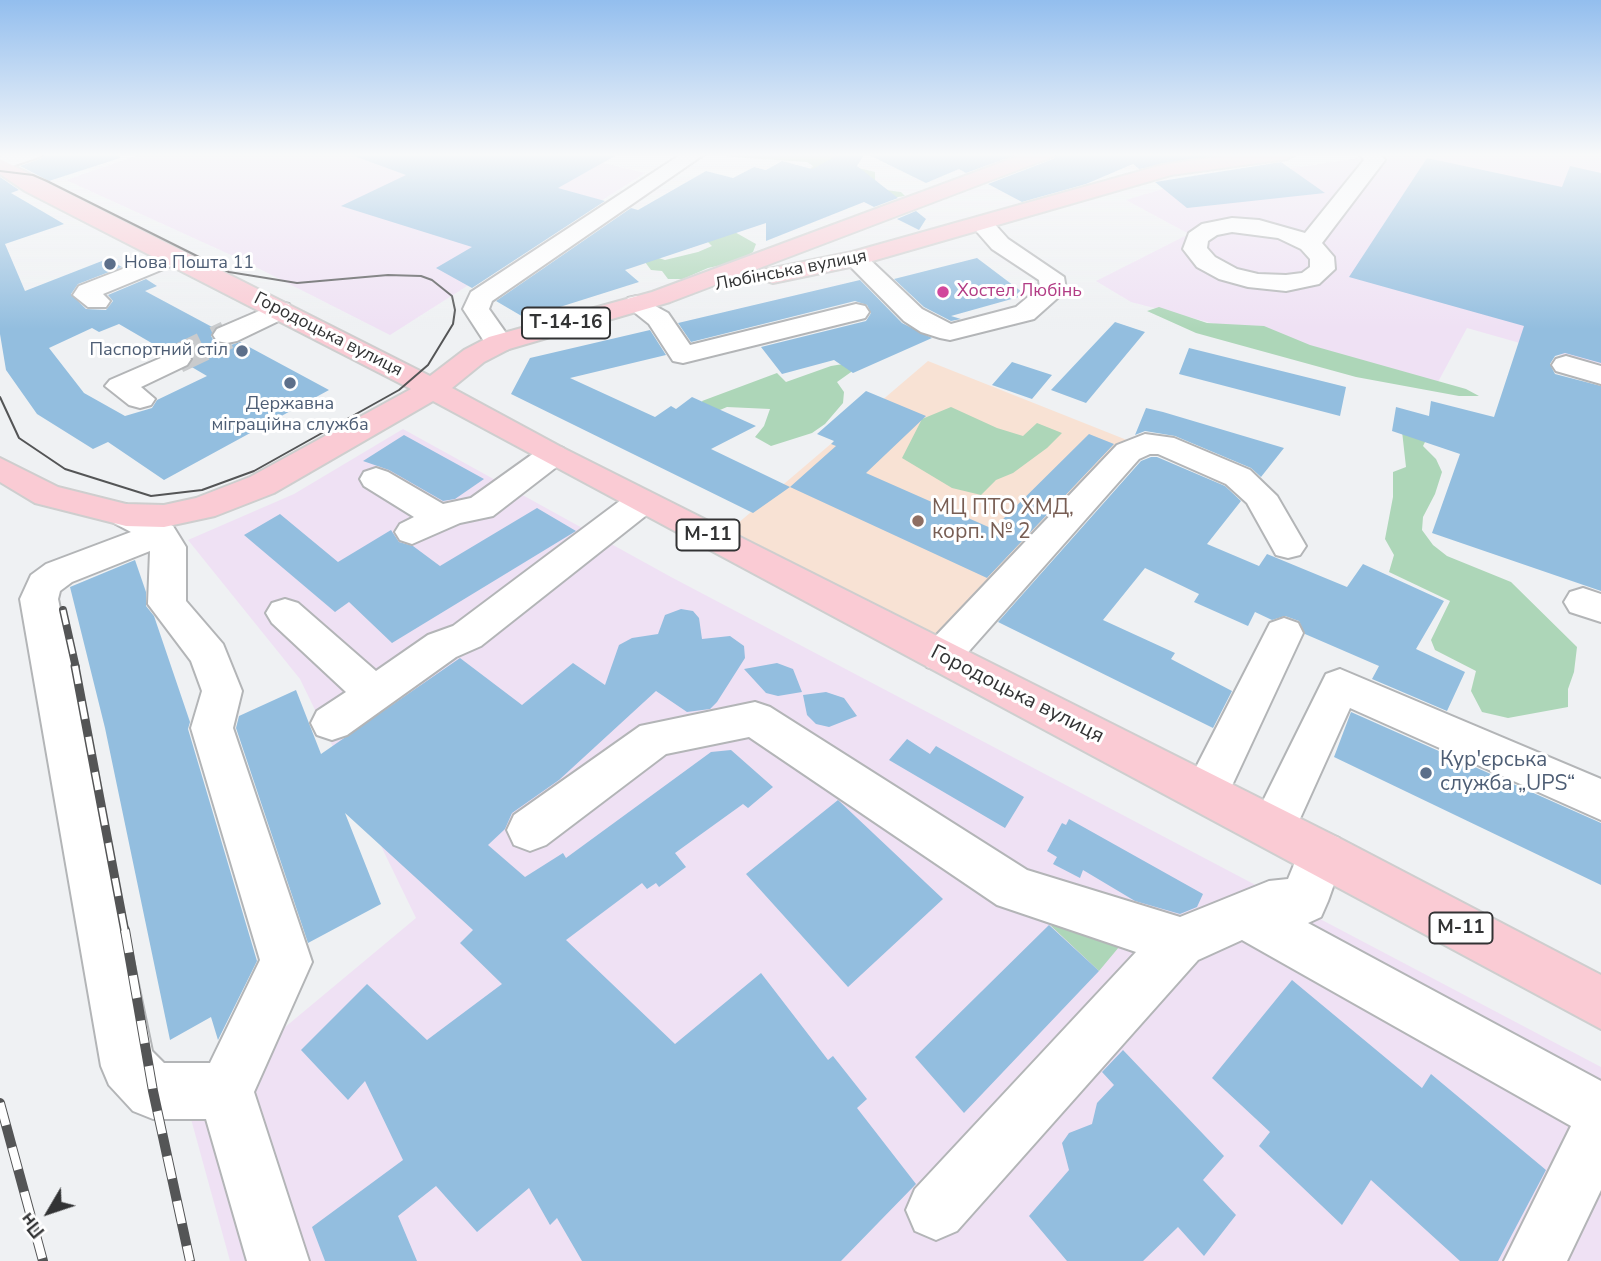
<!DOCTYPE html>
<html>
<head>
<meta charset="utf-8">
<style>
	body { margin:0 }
	#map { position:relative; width:1601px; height:1261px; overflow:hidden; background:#eff1f3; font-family:"Nunito Sans",sans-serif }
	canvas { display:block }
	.north { position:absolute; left:14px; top:1177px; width:70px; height:70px; -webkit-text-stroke:5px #fff; paint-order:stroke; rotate:231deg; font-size:19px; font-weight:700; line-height:28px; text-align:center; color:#323334 }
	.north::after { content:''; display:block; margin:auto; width:24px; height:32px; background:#323334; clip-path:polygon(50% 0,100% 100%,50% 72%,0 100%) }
</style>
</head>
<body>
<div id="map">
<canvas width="1601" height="1261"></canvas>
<div class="north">Пн</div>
</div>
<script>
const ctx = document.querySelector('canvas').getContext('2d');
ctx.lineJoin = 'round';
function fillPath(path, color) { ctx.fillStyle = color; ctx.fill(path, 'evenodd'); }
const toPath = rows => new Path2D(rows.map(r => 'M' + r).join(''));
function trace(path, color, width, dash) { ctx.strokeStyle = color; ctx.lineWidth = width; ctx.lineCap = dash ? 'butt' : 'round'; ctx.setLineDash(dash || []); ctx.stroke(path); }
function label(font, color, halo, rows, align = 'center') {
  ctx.font = font + ' "Nunito Sans",sans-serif'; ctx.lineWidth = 6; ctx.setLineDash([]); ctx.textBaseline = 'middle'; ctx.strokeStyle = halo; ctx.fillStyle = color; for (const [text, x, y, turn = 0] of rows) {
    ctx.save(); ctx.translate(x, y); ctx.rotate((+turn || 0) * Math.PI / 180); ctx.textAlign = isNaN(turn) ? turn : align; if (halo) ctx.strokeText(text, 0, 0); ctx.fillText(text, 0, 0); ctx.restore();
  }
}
const industrial = toPath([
	[144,153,590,153,611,158,604,163,645,173,390,335,242,260,66,180],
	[1394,153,1601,153,1601,366,1467,328,1438,382,1131,302,1096,281,1189,234,1126,200,1172,186],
	[403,429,671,577,1601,1067,1601,1261,230,1261,188,1108,416,918,300,679,188,540,294,494]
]);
const education = toPath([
	[928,361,1147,448,959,647,730,530]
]);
const green = toPath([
	[727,153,836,153,837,157,855,167,875,172,875,180,886,190,901,192,905,196,891,198,804,175,813,166,807,162,732,157,726,156],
	[733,231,756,244,753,252,736,262,708,268,683,279,668,279,662,271,651,270,645,262,652,256,665,260,698,252,712,246,702,236],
	[1159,307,1207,323,1264,326,1310,345,1466,389,1479,396,1459,396,1356,377,1196,333,1147,311],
	[861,361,861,365,837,382,844,392,843,403,825,424,812,433,771,446,755,437,764,426,770,409,727,407,708,415,703,405,702,401,777,373,786,382,831,366],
	[951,407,997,428,1023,436,1037,423,1062,433,1047,448,1013,473,996,480,981,495,952,488,902,458,922,419],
	[1402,431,1428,436,1423,446,1436,459,1442,472,1435,494,1423,517,1422,530,1433,545,1447,556,1511,582,1577,647,1574,672,1568,689,1568,707,1508,718,1482,712,1471,691,1476,671,1435,650,1431,640,1450,601,1389,572,1394,555,1385,539,1393,497,1393,472,1406,467],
	[1050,925,1093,934,1114,942,1119,947,1099,971]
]);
const building = toPath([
	[45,153,119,153,120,158,49,181,20,166,40,159],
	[354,153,620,153,558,188,605,201,472,288,436,268,472,247,341,206,406,175,354,156],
	[842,153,1021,153,966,173,959,169,926,183,865,153,857,166,898,198,874,207,864,202,766,241,766,223,625,270,639,282,525,318,496,301,631,208,638,210,706,171,733,178,754,167,766,170,782,161,812,169],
	[1058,153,1229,153,1139,169,1133,164,1086,184,1022,202,988,184,1053,159],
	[1427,158,1562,187,1570,166,1601,173,1601,363,1565,353,1555,356,1550,364,1555,374,1601,386,1601,591,1432,533,1460,454,1392,431,1396,407,1429,416,1431,401,1494,417,1524,326,1349,277],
	[1281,162,1325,193,1187,208,1155,182],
	[0,177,19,190,11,193,64,224,5,244,25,291,107,259,122,267,78,284,71,294,86,309,106,310,113,301,108,295,146,279,157,286,145,291,214,328,211,336,216,344,228,346,240,342,329,390,164,480,108,442,93,449,37,414,6,370,0,334],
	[119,324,167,352,178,348,188,350,193,358,190,366,207,376,157,400,152,408,125,416,84,393,49,348,92,328,99,332],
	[916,211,926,219,919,230,897,219],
	[977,258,1026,295,951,316,961,319,951,321,924,307,894,279],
	[860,280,902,323,932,338,853,373,834,360,782,374,761,347,866,321,871,313,867,305,855,301,691,342,678,323],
	[1115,322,1145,332,1086,403,1051,390],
	[650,330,666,355,570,378,655,417,671,406,676,409,692,397,756,426,711,449,790,487,753,513,511,394,530,358],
	[1189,348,1346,387,1340,416,1179,374],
	[1012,362,1052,375,1032,399,992,385],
	[866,391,926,416,866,473,993,529,1089,434,1114,444,987,578,790,487,836,446,831,444,834,441,817,434],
	[1146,408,1163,412,1284,448,1261,477,1251,468,1175,436,1145,431,1135,435],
	[404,435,484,479,455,499,443,501,389,470,363,461],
	[1151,457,1157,457,1225,486,1241,501,1207,544,1259,566,1267,554,1347,587,1363,564,1444,601,1416,649,1465,672,1447,711,1372,679,1379,666,1305,634,1299,621,1285,616,1272,620,1255,612,1248,626,1194,602,1199,594,1145,568,1103,620,1175,653,1171,659,1232,691,1213,728,998,622,1141,461],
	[537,508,576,531,392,643,349,602,335,612,244,535,280,514,338,562,391,530,399,542,413,546,440,566],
	[135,560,146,592,146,606,154,616,190,722,188,729,257,961,218,1040,211,1017,170,1040,105,728,70,587],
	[681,609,693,611,699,618,702,639,730,636,744,646,745,658,717,702,710,709,687,712,656,691,559,780,512,813,505,829,488,845,525,877,563,853,566,858,711,752,731,750,773,787,748,808,743,804,675,853,686,867,659,887,656,883,647,889,642,883,566,940,675,1044,761,973,828,1060,833,1056,867,1099,857,1108,916,1184,841,1261,582,1261,557,1218,550,1225,529,1188,477,1232,436,1186,398,1216,417,1261,325,1261,312,1227,403,1160,365,1081,348,1100,301,1050,367,984,427,1040,502,984,460,943,473,930,345,813,381,904,308,943,236,728,239,716,296,690,321,754,460,658,522,705,573,663,605,685,619,645,632,638,658,634,665,615],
	[777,663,793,669,802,692,778,696,766,693,744,669],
	[826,692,844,698,857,716,829,727,816,724,807,715,803,695],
	[1351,712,1601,823,1601,885,1334,757],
	[907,739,930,754,936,746,1024,797,1005,828,889,760],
	[838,800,943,899,848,987,746,874],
	[1069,819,1203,894,1197,907,1180,914,1135,901,1083,870,1080,878,1053,864,1057,857,1047,851,1062,823,1066,825],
	[1049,925,1099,971,964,1113,915,1057],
	[1292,980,1422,1088,1431,1074,1546,1170,1498,1261,1460,1261,1371,1180,1342,1225,1259,1146,1270,1132,1212,1078],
	[1123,1050,1224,1156,1203,1180,1236,1215,1204,1256,1178,1227,1143,1261,1067,1261,1029,1216,1069,1170,1062,1143,1069,1133,1092,1124,1097,1103,1114,1085,1102,1072]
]);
const minorTunnel = toPath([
	[177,359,227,335]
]);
const minor = toPath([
	[13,153,42,153,39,157,0,170,0,157,13,153],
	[683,153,706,153,492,301,489,309,513,343,509,349,499,351,489,349,463,309,471,292,683,153],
	[1359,153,1380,153,1385,160,1322,243,1334,257,1335,269,1319,284,1286,291,1248,287,1219,279,1197,267,1183,249,1189,233,1202,224,1232,218,1259,220,1305,233,1364,160,1359,153],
	[1232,232,1278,238,1301,249,1310,259,1310,267,1302,273,1286,275,1258,274,1237,269,1215,257,1207,248,1208,241,1217,235,1232,232],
	[983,218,991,220,1008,239,1064,277,1066,289,1062,294,1034,319,950,340,940,338,921,332,904,321,843,259,846,254,864,254,922,309,951,324,1016,307,1040,287,1039,280,992,249,971,225,975,220,983,218],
	[174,249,183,251,186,256,183,261,103,294,110,301,106,307,88,307,73,295,79,286,174,249],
	[637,296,668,313,690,345,856,304,865,306,869,312,865,318,683,363,673,361,649,324,624,304,628,298,637,296],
	[280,302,289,304,293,310,289,316,237,341,227,343,217,341,213,335,217,329,280,302],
	[177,351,187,353,191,359,187,365,141,387,155,399,151,405,140,408,129,405,105,386,110,380,177,351],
	[1566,356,1601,366,1601,384,1556,371,1552,365,1556,359,1566,356],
	[1145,434,1174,438,1250,470,1277,496,1306,546,1300,555,1288,558,1276,555,1247,503,1226,484,1158,454,1150,454,1139,459,955,667,941,671,927,667,921,656,927,645,1117,445,1145,434],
	[552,445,563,448,568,455,563,462,493,516,460,523,412,544,400,540,395,532,400,524,414,517,364,486,360,479,364,472,376,468,388,472,443,504,471,498,541,448,552,445],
	[641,491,653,494,658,502,653,510,481,646,456,657,347,735,332,740,317,735,311,723,317,711,346,692,272,623,266,613,272,603,285,599,298,603,376,671,428,635,453,626,629,494,641,491],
	[126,504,173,526,186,547,186,601,223,644,242,691,233,728,312,962,254,1092,309,1261,247,1261,206,1119,153,1119,133,1111,109,1085,101,1066,20,599,31,575,46,564,131,532,114,523,109,515,114,507,126,504],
	[150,551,148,604,191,661,202,691,191,728,260,960,210,1063,164,1063,152,1051,58,599,60,591,72,582,150,551],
	[1583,588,1601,594,1601,622,1570,612,1564,602,1570,592,1583,588],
	[1284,618,1298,623,1303,633,1222,807,1206,813,1190,807,1184,793,1190,779,1270,623,1284,618],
	[1340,669,1601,779,1601,820,1350,708,1289,843,1273,849,1257,843,1250,828,1257,813,1326,674,1340,669],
	[755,702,770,707,1027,870,1180,917,1269,881,1288,879,1305,838,1322,831,1339,838,1345,853,1328,901,1321,917,1308,923,1601,1081,1601,1190,1567,1261,1504,1261,1571,1126,1242,940,1198,960,957,1231,936,1240,915,1231,906,1210,915,1189,1136,952,997,905,749,737,666,754,546,845,530,851,514,845,507,830,514,815,640,726,755,702]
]);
const major = toPath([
	[1027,153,1055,153,1052,157,670,302,509,349,484,362,452,388,563,448,1339,838,1601,975,1601,1029,433,401,274,493,215,516,164,527,126,526,35,503,0,482,0,458,58,487,126,504,164,505,196,498,250,477,411,389,25,191,0,174,0,159,430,376,464,350,489,337,652,292,1027,153],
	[1244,153,1297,153,1287,159,1171,175,855,266,773,283,764,280,760,275,764,270,852,252,1162,165,1244,153]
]);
const tram = toPath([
	[0,171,33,175,47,181,229,272,297,283,388,275,421,276,432,280,452,296,455,310,453,324,428,365,399,390,254,471,202,490,151,496,65,469,19,438,0,397]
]);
const railFar2 = toPath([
	[63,610,76,668]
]);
const railFar1 = toPath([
	[75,666,125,932]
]);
const rail = toPath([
	[125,930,153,1091,190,1261],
	[0,1103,43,1261]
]);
const markers = [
	[110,264,7,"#5c6f8a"],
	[943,292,7,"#d1479c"],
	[242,351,7,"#5c6f8a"],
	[290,383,7,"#5c6f8a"],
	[918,521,7,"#8d6e63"],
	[1426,773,7,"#5c6f8a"]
];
const farServicenames = [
	["Нова Пошта 11",124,264],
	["Паспортний стіл",228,351,"right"],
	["Державна",290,405,"center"],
	["міграційна служба",290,426,"center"]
];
const farStreetnames = [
	["Любінська вулиця",791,271,-11],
	["Городоцька вулиця",328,335,27]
];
const farHotelnames = [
	["Хостел Любінь",957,292]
];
const shields = [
	[566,323,88],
	[708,535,63],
	[1461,928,63]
];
const shieldNames = [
	["Т-14-16",566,323],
	["М-11",708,535],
	["М-11",1461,928]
];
const educationNames = [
	["МЦ ПТО ХМД,",932,509],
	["корп. № 2",932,533]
];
const streetNames = [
	["Городоцька вулиця",1017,695,27]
];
const serviceNames = [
	["Кур'єрська",1440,761],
	["служба „UPS“",1440,785]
];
fillPath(industrial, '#efe1f4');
fillPath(education, '#f8e2d4');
fillPath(green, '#add6b8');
fillPath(building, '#93bedf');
trace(minorTunnel, '#c9cbcd', 29, [29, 14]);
trace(minor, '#b3b5b7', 4);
trace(major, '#cecece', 4);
fillPath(minor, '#fff');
fillPath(major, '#facbd4');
trace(tram, '#545556', 2);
trace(railFar2, '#545556', 8);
trace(railFar1, '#545556', 9);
trace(rail, '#545556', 10);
trace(railFar2, '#fff', 5, [15]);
trace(railFar1, '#fff', 6, [18]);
trace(rail, '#fff', 8, [23]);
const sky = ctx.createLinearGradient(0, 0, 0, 329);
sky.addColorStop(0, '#93beee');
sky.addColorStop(0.47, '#f8f9fa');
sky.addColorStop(1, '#f8f9fa00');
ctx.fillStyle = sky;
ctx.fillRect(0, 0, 1601, 329);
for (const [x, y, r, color] of markers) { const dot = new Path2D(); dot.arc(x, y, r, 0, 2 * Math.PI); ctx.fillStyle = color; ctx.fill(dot); trace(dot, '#fff', 2.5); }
label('18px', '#4e5e75', '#fff', farServicenames, 'left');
label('18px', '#323334', '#fff', farStreetnames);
label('18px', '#b23c85', '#fff', farHotelnames, 'left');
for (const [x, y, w] of shields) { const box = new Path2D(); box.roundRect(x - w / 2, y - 15.5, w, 31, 5); ctx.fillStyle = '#fff'; ctx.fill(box); trace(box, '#323334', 2); }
label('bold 19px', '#323334', null, shieldNames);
label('21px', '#785e54', '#fff', educationNames, 'left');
label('21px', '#323334', '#fff', streetNames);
label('21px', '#4e5e75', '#fff', serviceNames, 'left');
</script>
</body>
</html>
